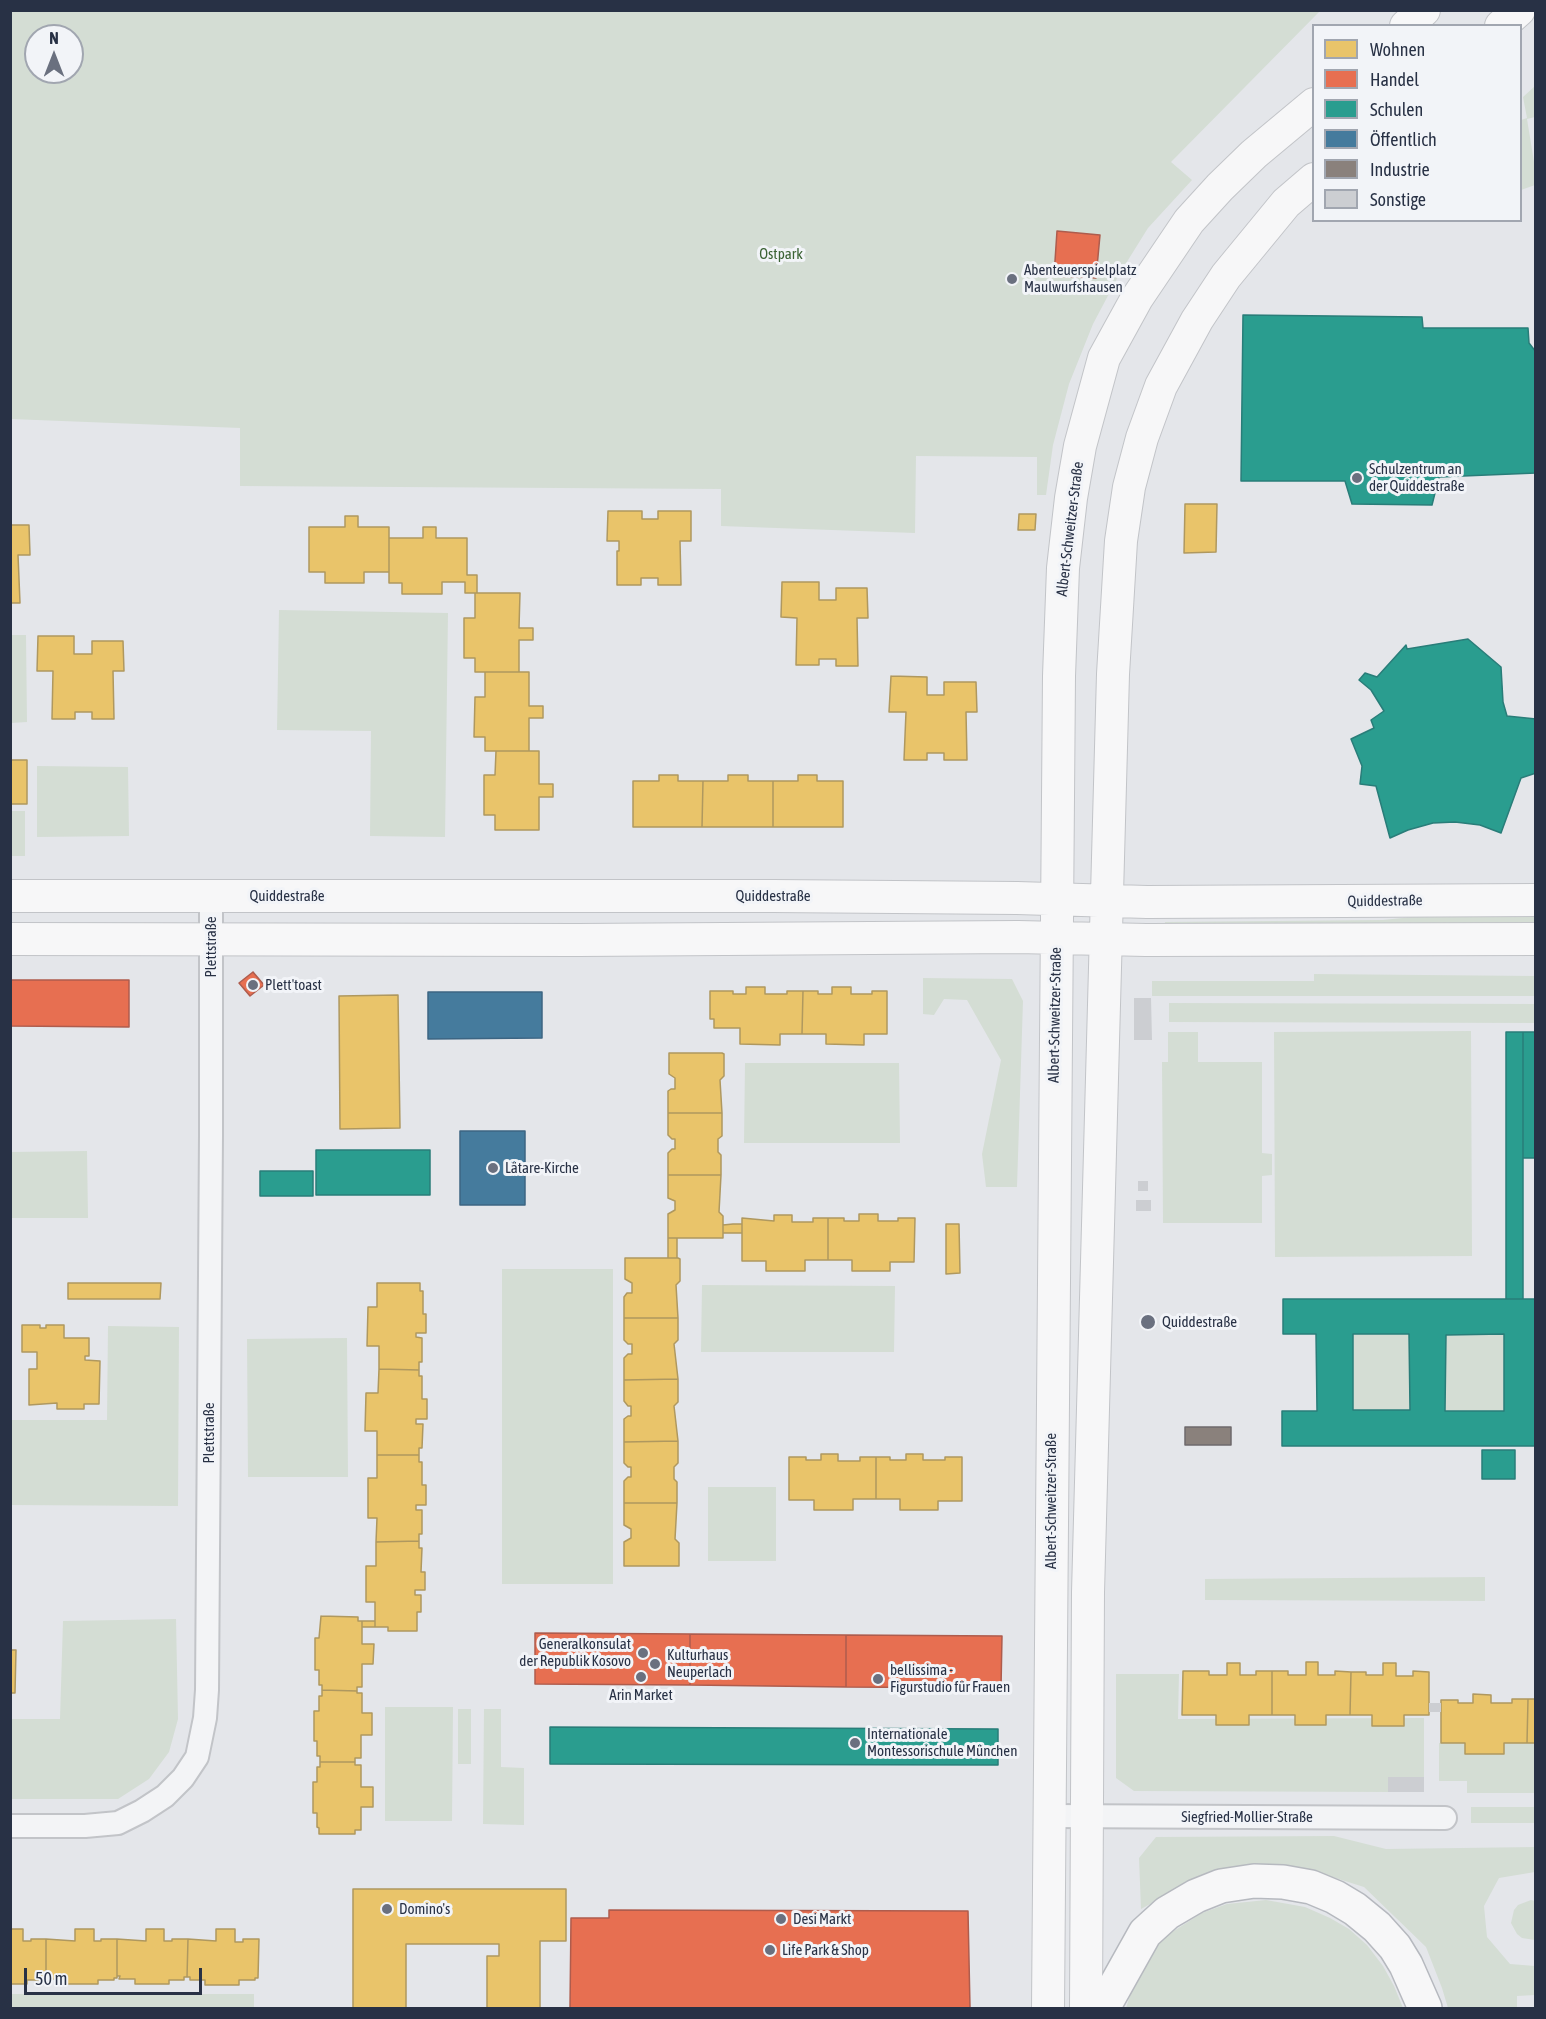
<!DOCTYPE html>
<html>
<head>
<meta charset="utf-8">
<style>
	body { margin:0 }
	#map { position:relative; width:1546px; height:2019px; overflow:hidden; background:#e4e6ea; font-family:"Asap Condensed",sans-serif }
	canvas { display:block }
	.frame { position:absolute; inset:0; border:12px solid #283145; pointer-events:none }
	.legend { position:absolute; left:1312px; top:24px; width:210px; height:198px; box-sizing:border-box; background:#f2f4f8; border:2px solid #a1a6b0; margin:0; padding:8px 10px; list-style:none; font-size:18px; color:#283145 }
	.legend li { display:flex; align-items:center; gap:12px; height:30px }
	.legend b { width:30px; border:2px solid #a1a6b0 }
	.north { position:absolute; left:24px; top:24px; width:60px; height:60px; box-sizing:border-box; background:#f2f4f8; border:2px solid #a1a6b0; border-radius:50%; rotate:0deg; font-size:16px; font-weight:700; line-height:24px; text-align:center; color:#283145 }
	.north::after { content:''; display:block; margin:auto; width:21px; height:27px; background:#6a707f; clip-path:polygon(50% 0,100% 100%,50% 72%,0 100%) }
	.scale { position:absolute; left:24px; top:1968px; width:178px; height:27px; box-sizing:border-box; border:3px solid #283145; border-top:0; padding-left:8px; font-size:18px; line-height:21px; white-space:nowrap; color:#283145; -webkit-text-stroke:4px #f2f4f8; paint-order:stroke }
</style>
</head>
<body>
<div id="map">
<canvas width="1546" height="2019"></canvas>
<div class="frame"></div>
<ul class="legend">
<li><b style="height:16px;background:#e9c46a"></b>Wohnen</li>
<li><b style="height:16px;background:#e76f51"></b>Handel</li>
<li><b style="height:16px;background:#2a9d8f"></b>Schulen</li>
<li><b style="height:16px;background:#457b9d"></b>Öffentlich</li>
<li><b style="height:16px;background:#8a817c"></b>Industrie</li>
<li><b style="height:16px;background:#ccced2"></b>Sonstige</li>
</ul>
<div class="north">N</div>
<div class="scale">50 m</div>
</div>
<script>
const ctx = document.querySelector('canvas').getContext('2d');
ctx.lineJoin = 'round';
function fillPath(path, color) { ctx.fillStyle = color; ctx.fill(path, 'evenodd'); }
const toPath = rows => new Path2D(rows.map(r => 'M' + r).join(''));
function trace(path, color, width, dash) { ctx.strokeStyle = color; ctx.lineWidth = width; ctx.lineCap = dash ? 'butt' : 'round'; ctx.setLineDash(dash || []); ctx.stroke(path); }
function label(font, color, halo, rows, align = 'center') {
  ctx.font = font + ' "Asap Condensed",sans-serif'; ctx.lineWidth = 6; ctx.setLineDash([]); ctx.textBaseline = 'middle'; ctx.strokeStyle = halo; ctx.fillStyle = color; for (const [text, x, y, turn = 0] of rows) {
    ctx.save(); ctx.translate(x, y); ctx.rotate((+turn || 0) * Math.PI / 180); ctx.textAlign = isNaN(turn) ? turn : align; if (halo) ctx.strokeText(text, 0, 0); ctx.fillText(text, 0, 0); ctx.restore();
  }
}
const green = toPath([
	[11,11,1320,11,1171,162,1192,180,1148,228,1120,273,1093,324,1069,384,1053,445,1046,495,1037,495,1037,457,916,456,915,533,721,526,721,489,240,486,240,428,11,419],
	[36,36,72,36,72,72,36,72],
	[1535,86,1535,117,1527,119,1535,168,1535,185,1521,190,1521,120,1527,118,1523,97],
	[279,610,448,613,445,837,370,836,371,731,277,730],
	[11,635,26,635,27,722,11,723],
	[37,766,128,767,129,836,37,837],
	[11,811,25,811,25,856,11,856],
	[1535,912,1536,932,1165,931,1165,922,1383,920,1450,913],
	[1314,974,1535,976,1535,996,1152,996,1152,981,1314,981],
	[923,978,1012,979,1023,1001,1017,1187,986,1187,982,1154,1001,1060,967,1000,944,999,934,1015,923,1014],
	[1169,1003,1535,1004,1535,1023,1169,1022],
	[1471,1031,1472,1256,1275,1257,1274,1032],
	[1168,1032,1198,1032,1198,1062,1262,1062,1262,1153,1272,1154,1272,1175,1262,1176,1262,1223,1163,1223,1162,1062,1168,1062],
	[745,1063,899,1063,900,1143,744,1143],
	[87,1151,88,1218,11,1218,11,1152],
	[502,1269,613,1269,613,1584,502,1584],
	[702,1285,895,1286,894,1352,701,1352],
	[108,1326,179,1327,178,1506,11,1505,11,1420,107,1420],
	[1353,1334,1409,1334,1410,1410,1353,1410],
	[1504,1334,1504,1411,1445,1411,1446,1335],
	[347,1338,348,1477,248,1477,247,1339],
	[708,1487,776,1487,776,1561,708,1561],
	[1485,1577,1485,1601,1205,1600,1205,1579],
	[176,1619,178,1719,169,1752,149,1779,118,1799,11,1799,11,1719,60,1719,63,1621],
	[1116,1674,1179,1674,1178,1719,1424,1718,1424,1777,1388,1777,1388,1792,1134,1791,1116,1778],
	[385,1707,453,1707,452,1821,385,1821],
	[458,1709,471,1709,471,1764,458,1764],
	[484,1709,501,1709,501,1767,524,1768,524,1825,483,1824],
	[1439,1743,1535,1743,1535,1793,1467,1793,1467,1781,1439,1781],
	[1471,1807,1535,1807,1535,1823,1471,1823],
	[1334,1836,1386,1849,1535,1847,1535,1872,1499,1878,1484,1906,1487,1937,1510,1964,1535,1966,1535,1995,1517,1996,1517,2008,1448,2008,1442,1988,1426,1947,1364,1887,1326,1875,1277,1872,1172,1892,1141,1909,1139,1858,1156,1837],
	[1266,1900,1305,1907,1330,1918,1349,1929,1367,1945,1383,1966,1394,1986,1403,2008,1126,2008,1131,1992,1140,1978,1135,1963,1158,1941,1202,1913,1227,1904],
	[1531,1900,1535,1901,1535,1940,1522,1938,1517,1934,1511,1923,1514,1910,1518,1905],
	[11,1994,254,1994,254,2008,11,2008]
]);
const homes = toPath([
	[1185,504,1217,504,1216,552,1184,553,1185,504],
	[608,511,642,511,642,519,658,519,658,511,691,511,691,541,680,541,681,585,658,585,658,578,641,578,641,585,617,585,617,551,619,551,619,541,607,541,608,511],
	[1019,514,1036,514,1035,530,1018,530,1019,514],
	[345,516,358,516,358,527,389,527,389,572,364,572,364,583,325,583,325,572,309,572,309,527,345,527,345,516],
	[10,525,29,525,30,555,18,555,20,603,10,603,10,525],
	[423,527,436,527,436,538,467,538,467,575,477,575,477,593,465,593,465,582,442,582,442,594,402,594,402,583,389,583,389,538,423,538,423,527],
	[782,582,819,582,819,600,836,600,836,588,867,588,868,618,857,618,858,666,836,666,836,659,819,659,819,665,796,665,797,618,781,617,782,582],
	[475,593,520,593,519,628,533,628,533,640,519,640,519,672,475,672,475,658,464,658,464,618,475,618,475,593],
	[38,636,74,636,74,654,92,654,92,641,123,641,124,671,113,671,114,719,92,719,92,712,75,712,75,719,52,719,53,671,37,671,38,636],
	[485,672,529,672,529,706,543,706,543,718,529,718,529,751,485,751,485,737,474,737,475,697,485,697,485,672],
	[891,676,927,677,927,695,944,695,944,682,976,682,977,712,966,712,967,760,944,760,944,753,927,753,927,760,904,760,906,712,889,712,891,676],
	[496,751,539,751,539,784,553,784,553,797,539,797,539,830,495,830,495,815,484,815,484,775,495,775,496,751],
	[10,760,27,760,27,804,10,804,10,760],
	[659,775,678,775,678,781,703,781,702,827,633,827,633,781,659,781,659,775],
	[728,775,748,775,748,781,773,781,773,827,702,827,703,781,728,781,728,775],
	[798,775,817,775,817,781,843,781,843,827,773,827,773,781,798,781,798,775],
	[746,987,765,987,765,994,787,994,787,991,803,991,802,1034,780,1034,780,1045,740,1044,740,1028,714,1028,714,1019,710,1019,710,991,733,991,733,994,746,994,746,987],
	[832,987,851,987,851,994,872,994,872,991,887,991,887,1034,864,1034,864,1045,826,1044,826,1034,802,1034,803,991,818,991,818,994,832,994,832,987],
	[398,995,400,1128,340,1129,339,996,398,995],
	[669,1053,722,1053,724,1054,724,1076,720,1080,722,1113,668,1113,668,1091,671,1089,675,1089,675,1078,669,1074,669,1053],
	[668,1113,722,1113,722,1136,718,1139,718,1152,721,1155,721,1175,668,1175,668,1153,672,1149,675,1149,675,1139,672,1139,668,1135,668,1113],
	[668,1175,721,1175,719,1212,723,1216,723,1238,668,1238,668,1214,675,1210,675,1201,668,1198,668,1175],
	[859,1214,878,1214,878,1221,898,1221,898,1218,915,1218,914,1262,890,1262,890,1271,852,1271,852,1260,828,1260,828,1218,844,1218,844,1221,859,1221,859,1214],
	[774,1215,792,1215,792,1222,813,1222,813,1218,828,1218,828,1260,805,1260,805,1271,766,1271,766,1261,742,1261,742,1218,774,1221,774,1215],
	[733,1224,742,1224,742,1233,723,1233,723,1225,733,1224],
	[946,1224,959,1224,960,1273,946,1274,946,1224],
	[668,1238,677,1238,677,1258,668,1258,668,1238],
	[625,1258,678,1258,680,1259,680,1281,676,1285,678,1318,624,1318,624,1297,627,1293,632,1293,632,1283,625,1279,625,1258],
	[68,1283,161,1283,160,1299,68,1299,68,1283],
	[377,1283,420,1283,420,1291,423,1291,423,1314,426,1314,426,1333,416,1333,416,1337,422,1338,422,1362,419,1362,419,1370,379,1369,379,1346,367,1346,368,1307,377,1307,377,1283],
	[624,1318,678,1318,678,1340,674,1344,678,1379,624,1380,624,1358,628,1354,632,1354,632,1344,628,1344,624,1340,624,1318],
	[22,1325,40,1325,40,1328,46,1328,46,1325,64,1325,64,1338,89,1338,89,1356,85,1356,85,1360,100,1361,99,1404,84,1404,84,1409,57,1409,57,1403,29,1405,29,1369,37,1369,37,1352,22,1352,22,1325],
	[379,1369,419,1370,419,1376,422,1376,422,1399,427,1399,427,1419,416,1419,416,1424,423,1424,422,1448,419,1448,419,1455,377,1455,377,1431,365,1431,366,1393,378,1393,379,1369],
	[678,1379,678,1402,674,1406,678,1441,624,1442,624,1419,628,1416,631,1416,631,1406,628,1406,624,1401,624,1380,678,1379],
	[678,1441,678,1463,674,1467,674,1479,677,1482,677,1503,624,1503,624,1481,628,1477,631,1477,631,1467,628,1467,624,1463,624,1442,678,1441],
	[821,1454,838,1454,838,1461,860,1461,860,1457,876,1457,876,1499,853,1499,853,1510,814,1510,814,1500,789,1500,789,1457,806,1457,806,1460,821,1460,821,1454],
	[906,1454,923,1454,923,1460,945,1460,945,1457,962,1457,962,1501,938,1501,938,1510,900,1510,900,1499,876,1499,876,1457,890,1457,890,1460,906,1460,906,1454],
	[377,1455,419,1455,419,1462,422,1462,422,1485,426,1485,426,1505,416,1505,416,1510,422,1510,422,1534,419,1534,419,1541,376,1542,377,1518,368,1518,368,1478,377,1478,377,1455],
	[624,1503,677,1503,675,1539,679,1543,679,1566,624,1566,624,1542,631,1538,631,1529,624,1525,624,1503],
	[419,1541,419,1548,422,1548,421,1572,425,1572,425,1590,415,1590,415,1595,421,1595,421,1612,417,1612,417,1631,388,1631,388,1627,375,1627,375,1602,366,1602,366,1566,376,1566,376,1542,419,1541],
	[321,1616,358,1617,358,1621,362,1621,362,1644,374,1644,373,1664,362,1664,362,1687,357,1687,357,1691,322,1690,322,1685,319,1685,319,1670,315,1670,315,1638,319,1638,321,1616],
	[362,1621,375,1621,375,1627,362,1627,362,1621],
	[10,1650,16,1650,15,1693,10,1693,10,1650],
	[1306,1662,1318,1662,1318,1675,1335,1675,1335,1671,1351,1672,1350,1715,1326,1715,1326,1725,1295,1725,1295,1715,1272,1715,1272,1671,1288,1671,1288,1675,1306,1675,1306,1662],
	[1227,1663,1240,1663,1240,1675,1256,1675,1256,1671,1272,1671,1272,1715,1249,1715,1249,1725,1216,1725,1216,1715,1182,1715,1183,1671,1209,1671,1209,1675,1227,1675,1227,1663],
	[1383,1663,1396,1663,1396,1676,1413,1676,1413,1671,1429,1672,1429,1715,1404,1715,1404,1726,1372,1726,1372,1715,1350,1715,1351,1672,1366,1672,1366,1675,1383,1675,1383,1663],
	[322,1690,357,1691,357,1693,362,1693,362,1713,372,1713,372,1735,361,1735,361,1758,355,1758,355,1762,320,1762,320,1756,317,1756,317,1741,314,1741,314,1711,319,1711,319,1696,322,1696,322,1690],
	[1473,1694,1491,1695,1491,1703,1512,1703,1512,1699,1528,1699,1527,1743,1504,1743,1504,1754,1465,1754,1465,1743,1441,1743,1441,1700,1458,1700,1458,1703,1473,1703,1473,1694],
	[1528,1699,1536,1699,1536,1743,1527,1743,1528,1699],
	[320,1762,355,1762,355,1765,361,1765,361,1787,373,1787,373,1807,361,1807,361,1830,355,1830,355,1834,319,1834,319,1828,317,1827,317,1813,313,1813,313,1782,317,1782,317,1767,320,1767,320,1762],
	[353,1889,566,1889,566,1941,540,1941,540,2008,487,2008,487,1956,499,1956,499,1944,406,1944,406,2008,353,2008,353,1889],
	[10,1929,23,1929,23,1941,31,1941,31,1939,46,1939,46,1976,44,1976,44,1980,27,1980,27,1984,10,1984,10,1929],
	[75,1929,94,1929,94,1941,101,1941,101,1939,117,1939,117,1978,114,1978,114,1980,98,1980,98,1984,64,1984,64,1979,49,1979,46,1976,46,1939,75,1941,75,1929],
	[146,1929,164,1929,164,1941,172,1941,172,1939,188,1939,187,1977,184,1977,184,1980,169,1980,169,1984,135,1984,135,1979,119,1979,120,1976,117,1976,117,1939,146,1941,146,1929],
	[216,1929,235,1929,235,1942,243,1942,243,1939,259,1939,258,1978,255,1978,255,1980,239,1980,239,1985,205,1985,205,1980,190,1980,190,1977,187,1977,188,1939,216,1941,216,1929]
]);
const shops = toPath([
	[1057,231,1100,235,1096,278,1054,276,1057,231],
	[253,972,264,985,250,996,239,983,253,972],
	[10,980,129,980,129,1027,10,1026,10,980],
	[535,1633,690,1634,690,1685,535,1684,535,1633],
	[690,1634,846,1635,846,1687,690,1685,690,1634],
	[846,1635,1002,1636,1001,1688,846,1687,846,1635],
	[609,1910,968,1911,970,2008,570,2008,571,1918,609,1918,609,1910]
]);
const schools = toPath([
	[1243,315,1422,317,1423,328,1528,328,1529,343,1536,352,1536,473,1439,477,1432,505,1352,504,1345,481,1241,481,1243,315],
	[1468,639,1501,667,1503,702,1507,716,1536,719,1536,773,1521,778,1501,833,1480,825,1455,822,1433,823,1408,830,1390,838,1376,786,1360,784,1362,766,1351,739,1374,728,1371,720,1384,711,1371,690,1359,680,1365,673,1377,677,1406,645,1407,649,1468,639],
	[1506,1032,1523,1032,1523,1299,1506,1299,1506,1032],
	[1523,1032,1536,1032,1536,1158,1523,1158,1523,1032],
	[316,1150,430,1150,430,1195,316,1195,316,1150],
	[260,1171,313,1171,313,1196,260,1196,260,1171],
	[1283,1299,1536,1299,1536,1446,1282,1446,1282,1411,1317,1411,1316,1334,1283,1334,1283,1299],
	[1353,1334,1409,1334,1410,1410,1353,1410,1353,1334],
	[1504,1334,1504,1411,1445,1411,1446,1335,1504,1334],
	[1482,1450,1515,1450,1515,1479,1482,1479,1482,1450],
	[550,1727,998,1729,998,1765,550,1764,550,1727]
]);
const public = toPath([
	[428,992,542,992,542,1038,428,1039,428,992],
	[460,1131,525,1131,525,1205,460,1205,460,1131]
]);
const industry = toPath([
	[1185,1427,1231,1427,1231,1445,1185,1445,1185,1427]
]);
const building = toPath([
	[1134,998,1151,998,1152,1040,1134,1040],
	[1138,1181,1148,1181,1148,1191,1138,1191],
	[1136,1200,1151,1200,1151,1211,1136,1211],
	[1429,1703,1441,1703,1441,1712,1429,1712],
	[1388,1777,1424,1777,1424,1792,1388,1792]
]);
const minor = toPath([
	[1049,1816,1445,1818],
	[10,1826,85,1826,118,1823,142,1811,165,1796,183,1778,197,1757,205,1718,207,1690,211,1135,211,896]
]);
const secondary = toPath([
	[1406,26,1424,10],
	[1501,26,1519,10],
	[10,896,773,896,1017,898,1147,902,1536,900],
	[10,939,578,940,1018,937,1146,940,1536,939],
	[1048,2008,1059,676,1063,568,1071,498,1080,446,1104,358,1137,298,1189,221,1220,187,1254,154,1314,104],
	[1086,2008,1088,1592,1113,674,1121,541,1129,487,1142,438,1161,386,1197,320,1226,276,1286,203,1314,179]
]);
const trunk = toPath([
	[1103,2008,1145,1933,1167,1913,1196,1896,1221,1886,1254,1881,1283,1882,1311,1887,1335,1897,1355,1909,1377,1927,1395,1947,1406,1965,1425,2008]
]);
const markers = [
	[1012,279,6,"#6a707f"],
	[1357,478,6,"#6a707f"],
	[253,985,6,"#6a707f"],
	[493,1168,6,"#6a707f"],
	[1148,1322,8,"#6a707f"],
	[643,1653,6,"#6a707f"],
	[655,1664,6,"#6a707f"],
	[641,1677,6,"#6a707f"],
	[878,1679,6,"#6a707f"],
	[855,1743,6,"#6a707f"],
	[387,1909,6,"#6a707f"],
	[781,1919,6,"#6a707f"],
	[770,1950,6,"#6a707f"]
];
const parkNames = [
	["Ostpark",781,254]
];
const poiNames = [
	["Abenteuerspielplatz",1024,270],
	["Maulwurfshausen",1024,287],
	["Schulzentrum an",1369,469],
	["der Quiddestraße",1369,486],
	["Plett'toast",265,985],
	["Lätare-Kirche",505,1168],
	["Quiddestraße",1162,1322],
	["Generalkonsulat",631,1644,"right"],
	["der Republik Kosovo",631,1661,"right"],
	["Kulturhaus",667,1655],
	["Neuperlach",667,1672],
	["bellissima -",890,1670],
	["Figurstudio für Frauen",890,1687],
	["Arin Market",641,1695,"center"],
	["Internationale",867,1734],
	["Montessorischule München",867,1751],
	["Domino's",399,1909],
	["Desi Markt",793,1919],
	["Life Park & Shop",782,1950]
];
const streetNames = [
	["Albert-Schweitzer-Straße",1070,529,-83],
	["Quiddestraße",287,896],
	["Quiddestraße",773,896],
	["Quiddestraße",1385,901,-1],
	["Plettstraße",211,947,-90],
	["Albert-Schweitzer-Straße",1055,1015,-89],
	["Plettstraße",209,1433,-90],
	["Albert-Schweitzer-Straße",1051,1501,-90],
	["Siegfried-Mollier-Straße",1247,1817]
];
fillPath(green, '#d4ddd4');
fillPath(homes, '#e9c46a');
trace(homes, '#af985f', 1.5);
fillPath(shops, '#e76f51');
trace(shops, '#ae5c4d', 1.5);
fillPath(schools, '#2a9d8f');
trace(schools, '#297d79', 1.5);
fillPath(public, '#457b9d');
trace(public, '#3c6583', 1.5);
fillPath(industry, '#8a817c');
trace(industry, '#6d696c', 1.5);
fillPath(building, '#ccced2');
trace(minor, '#c2c4c8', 26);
trace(secondary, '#c2c4c8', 34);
trace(trunk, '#b6b9bf', 36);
trace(minor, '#f3f4f6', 22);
trace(secondary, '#f7f7f8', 32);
trace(trunk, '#f7f7f8', 33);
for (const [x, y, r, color] of markers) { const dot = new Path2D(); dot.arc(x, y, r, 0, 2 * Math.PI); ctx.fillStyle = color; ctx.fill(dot); trace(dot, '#f2f4f8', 2); }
label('15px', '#3b6334', '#f2f4f8', parkNames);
label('15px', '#283145', '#f2f4f8', poiNames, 'left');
label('15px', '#283145', '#f2f4f8', streetNames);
</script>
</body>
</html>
